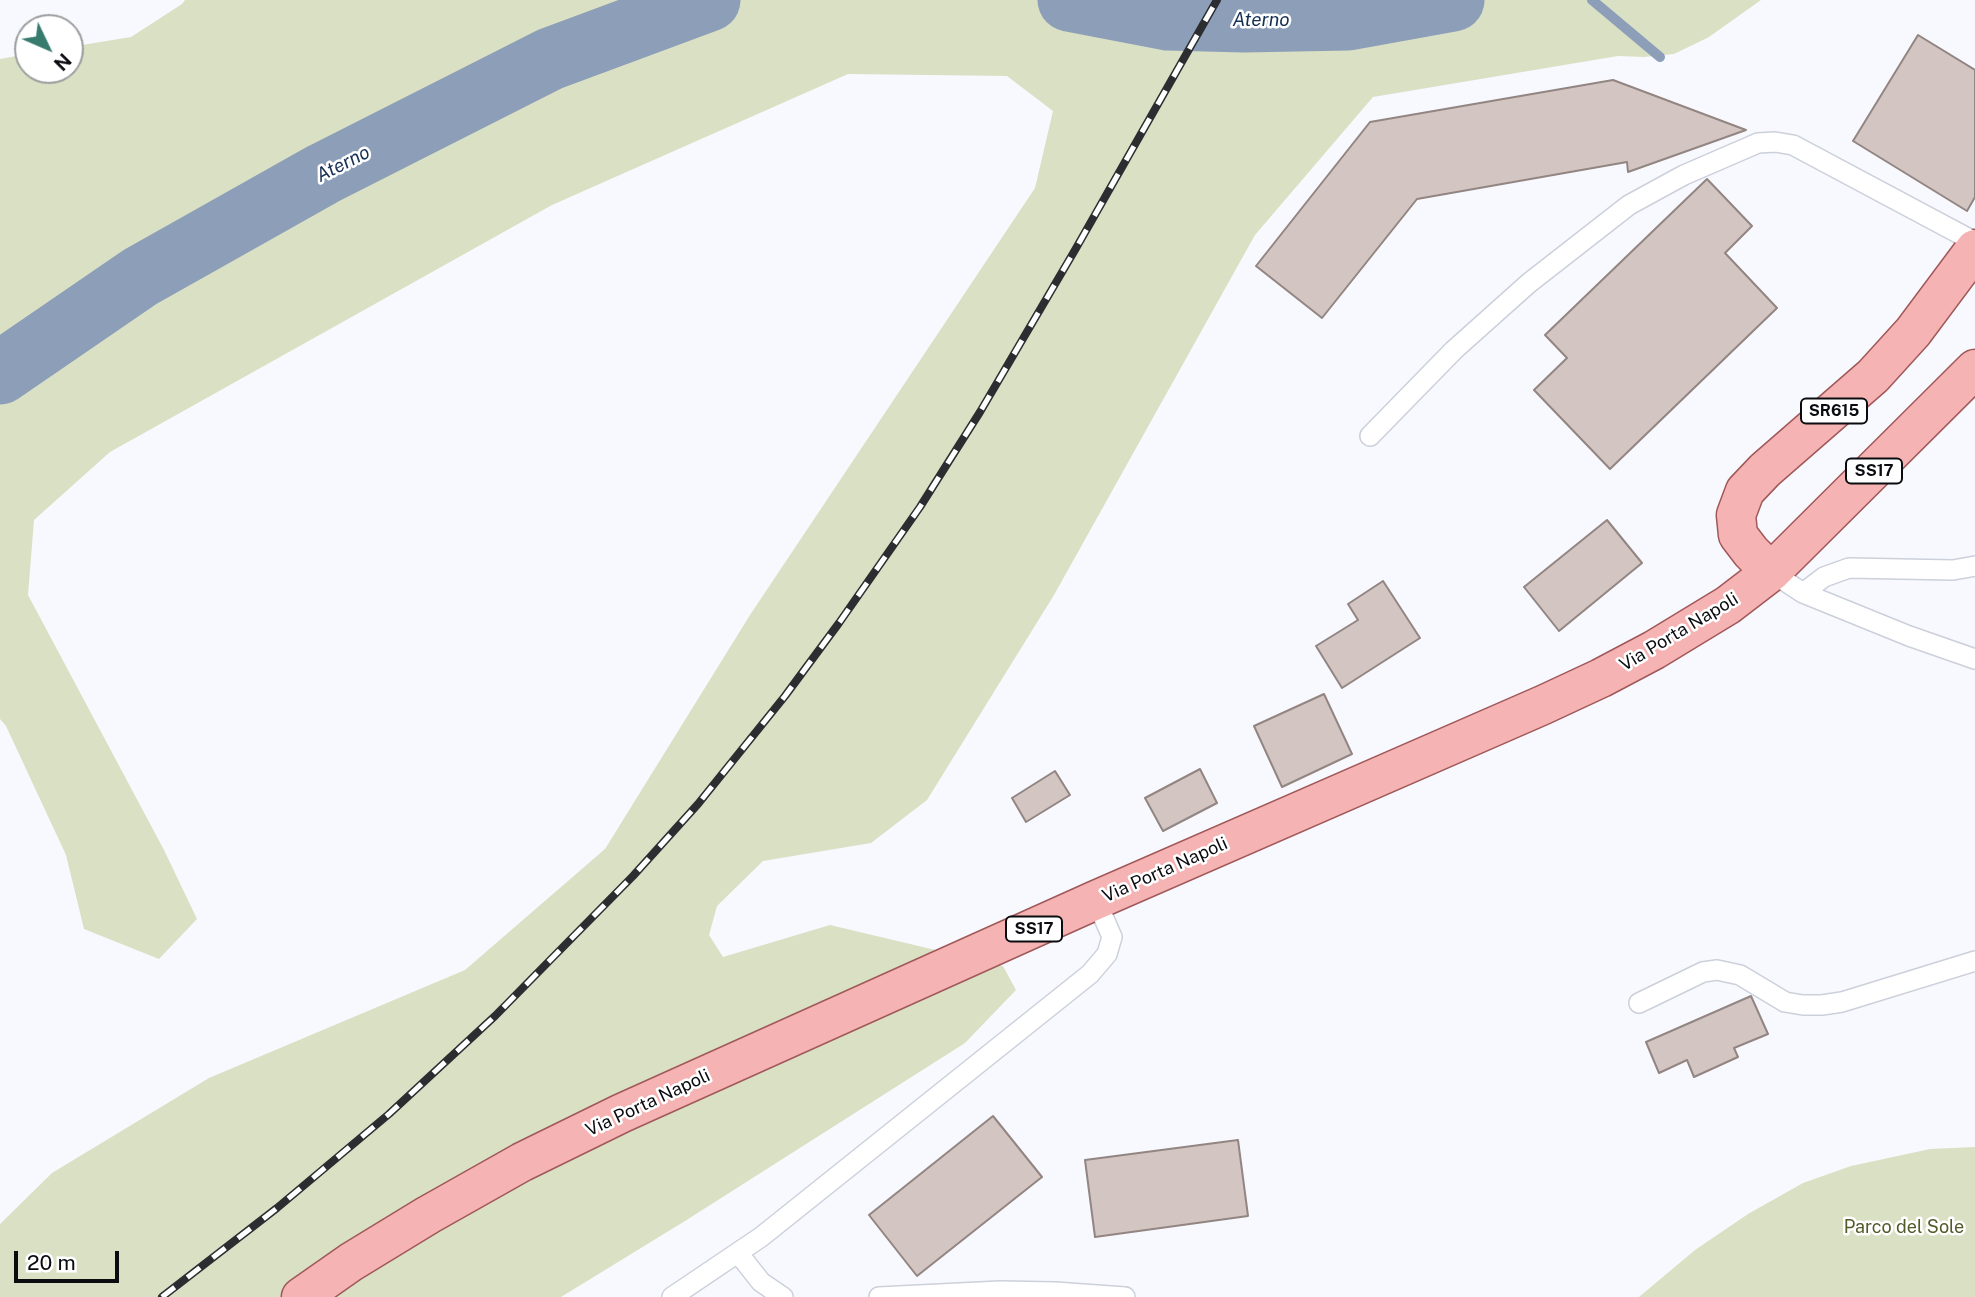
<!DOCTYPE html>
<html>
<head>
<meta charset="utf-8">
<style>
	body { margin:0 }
	#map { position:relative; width:1975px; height:1297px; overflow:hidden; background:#f8f9fe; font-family:"Public Sans",sans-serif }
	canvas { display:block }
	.north { position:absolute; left:14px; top:14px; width:70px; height:70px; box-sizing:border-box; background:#fff; border:2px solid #9d9e9f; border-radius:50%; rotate:134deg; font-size:19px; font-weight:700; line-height:28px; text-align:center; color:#0b0c10 }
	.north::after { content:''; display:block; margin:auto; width:24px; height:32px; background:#367b6e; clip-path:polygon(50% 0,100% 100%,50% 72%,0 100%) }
	.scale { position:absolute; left:14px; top:1251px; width:105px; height:32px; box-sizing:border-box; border:4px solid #0b0c10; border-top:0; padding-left:9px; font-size:21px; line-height:24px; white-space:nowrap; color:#0b0c10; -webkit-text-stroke:5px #fff; paint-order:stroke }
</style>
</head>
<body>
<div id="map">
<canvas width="1975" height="1297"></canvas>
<div class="north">N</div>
<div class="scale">20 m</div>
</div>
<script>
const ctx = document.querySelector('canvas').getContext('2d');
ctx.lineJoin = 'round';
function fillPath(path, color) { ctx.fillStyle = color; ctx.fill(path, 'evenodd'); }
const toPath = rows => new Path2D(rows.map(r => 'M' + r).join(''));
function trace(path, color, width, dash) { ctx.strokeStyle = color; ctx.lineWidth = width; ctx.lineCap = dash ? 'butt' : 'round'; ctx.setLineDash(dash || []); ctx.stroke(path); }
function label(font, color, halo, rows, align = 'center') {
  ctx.font = font + ' "Public Sans",sans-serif'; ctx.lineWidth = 5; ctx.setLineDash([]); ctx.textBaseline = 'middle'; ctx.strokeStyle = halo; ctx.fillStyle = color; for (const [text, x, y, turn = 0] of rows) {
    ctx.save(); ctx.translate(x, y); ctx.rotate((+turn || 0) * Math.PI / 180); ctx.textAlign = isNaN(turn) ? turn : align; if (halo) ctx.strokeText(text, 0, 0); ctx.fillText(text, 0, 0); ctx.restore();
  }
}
const green = toPath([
	[185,0,1761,0,1709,37,1674,54,1644,57,1618,56,1373,97,1255,235,1054,595,927,800,871,843,763,861,717,906,709,935,723,957,830,925,1003,966,1016,990,965,1043,685,1221,561,1297,0,1297,0,1224,52,1173,209,1078,465,970,605,849,750,615,1035,188,1053,111,1007,76,848,74,552,205,110,452,34,520,28,595,164,850,197,919,159,959,84,929,66,855,6,726,0,719,0,59,28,54,28,70,70,70,70,47,131,37,182,4],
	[1975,1147,1975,1297,1639,1297,1695,1250,1748,1214,1803,1183,1851,1166,1930,1149]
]);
const stream = toPath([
	[1592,0,1660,57]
]);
const river = toPath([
	[1069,0,1168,19,1244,21,1348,19,1453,0],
	[0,373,140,277,323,174,550,59,709,0]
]);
const building = toPath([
	[1918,35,1975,70,1975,197,1967,211,1853,141,1918,35],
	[1613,80,1746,130,1628,172,1627,162,1417,199,1322,318,1256,266,1370,122,1613,80],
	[1707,179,1752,226,1725,253,1777,308,1610,469,1534,390,1567,358,1545,335,1707,179],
	[1607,520,1642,563,1559,631,1524,587,1607,520],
	[1383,581,1420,638,1342,688,1316,646,1358,620,1348,604,1383,581],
	[1324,694,1352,754,1282,787,1254,726,1324,694],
	[1200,769,1217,803,1163,831,1145,798,1200,769],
	[1055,771,1070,795,1026,822,1012,798,1055,771],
	[1751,996,1768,1034,1734,1048,1738,1057,1694,1077,1687,1060,1659,1073,1646,1042,1751,996],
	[993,1116,1042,1177,917,1276,869,1215,993,1116],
	[1238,1140,1248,1216,1095,1237,1085,1160,1238,1140]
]);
const lane = toPath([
	[1370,436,1454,350,1529,283,1629,205,1684,175,1758,143,1775,142,1793,145,1975,242],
	[1771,572,1803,593,1909,636,1975,659],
	[1803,593,1824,577,1849,568,1953,570,1975,566],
	[1639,1003,1703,972,1717,970,1740,975,1785,1002,1803,1005,1822,1005,1842,1002,1975,961],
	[738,1253,761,1282,783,1297],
	[672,1297,761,1237,1090,974,1107,954,1112,937,1096,900],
	[879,1297,1000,1291,1055,1292,1125,1297]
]);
const primary = toPath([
	[1771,572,1751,552,1738,535,1736,515,1745,491,1765,470,1873,376,1913,332,1975,249],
	[301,1297,351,1262,428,1215,522,1162,622,1113,1096,900,1543,705,1601,678,1654,650,1728,605,1771,572,1975,369]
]);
const rail = toPath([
	[162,1297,277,1208,389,1114,495,1016,633,876,698,804,785,696,839,623,920,507,980,412,1075,250,1217,0]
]);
const shields = [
	[1834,411,66],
	[1874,471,56],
	[1034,929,56]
];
const shieldNames = [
	["SR615",1834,411],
	["SS17",1874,471],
	["SS17",1034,929]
];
const streetNames = [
	["Via Porta Napoli",1679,632,-31],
	["Via Porta Napoli",1165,870,-24],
	["Via Porta Napoli",648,1103,-25]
];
const parkNames = [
	["Parco del Sole",1904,1227]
];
const waterNames = [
	["Aterno",1261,20],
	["Aterno",343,164,-27]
];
fillPath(green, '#dae0c3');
trace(stream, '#8c9eb8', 10);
trace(river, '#8c9eb8', 63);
fillPath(building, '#d3c6c2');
trace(building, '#928582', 2);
trace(lane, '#ccd0db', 22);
trace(primary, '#a05859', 41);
trace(lane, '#fff', 19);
trace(primary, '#f6b3b3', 38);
trace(rail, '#2c2d31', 8);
trace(rail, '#fff', 5, [16]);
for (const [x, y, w] of shields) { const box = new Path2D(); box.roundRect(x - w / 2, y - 12.5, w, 25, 5); ctx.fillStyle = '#fff'; ctx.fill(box); trace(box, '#0b0c10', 2); }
label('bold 16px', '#0b0c10', null, shieldNames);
label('18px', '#0b0c10', '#fff', streetNames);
label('18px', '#525a27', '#fff', parkNames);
label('italic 19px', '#173055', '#fff', waterNames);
</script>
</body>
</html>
